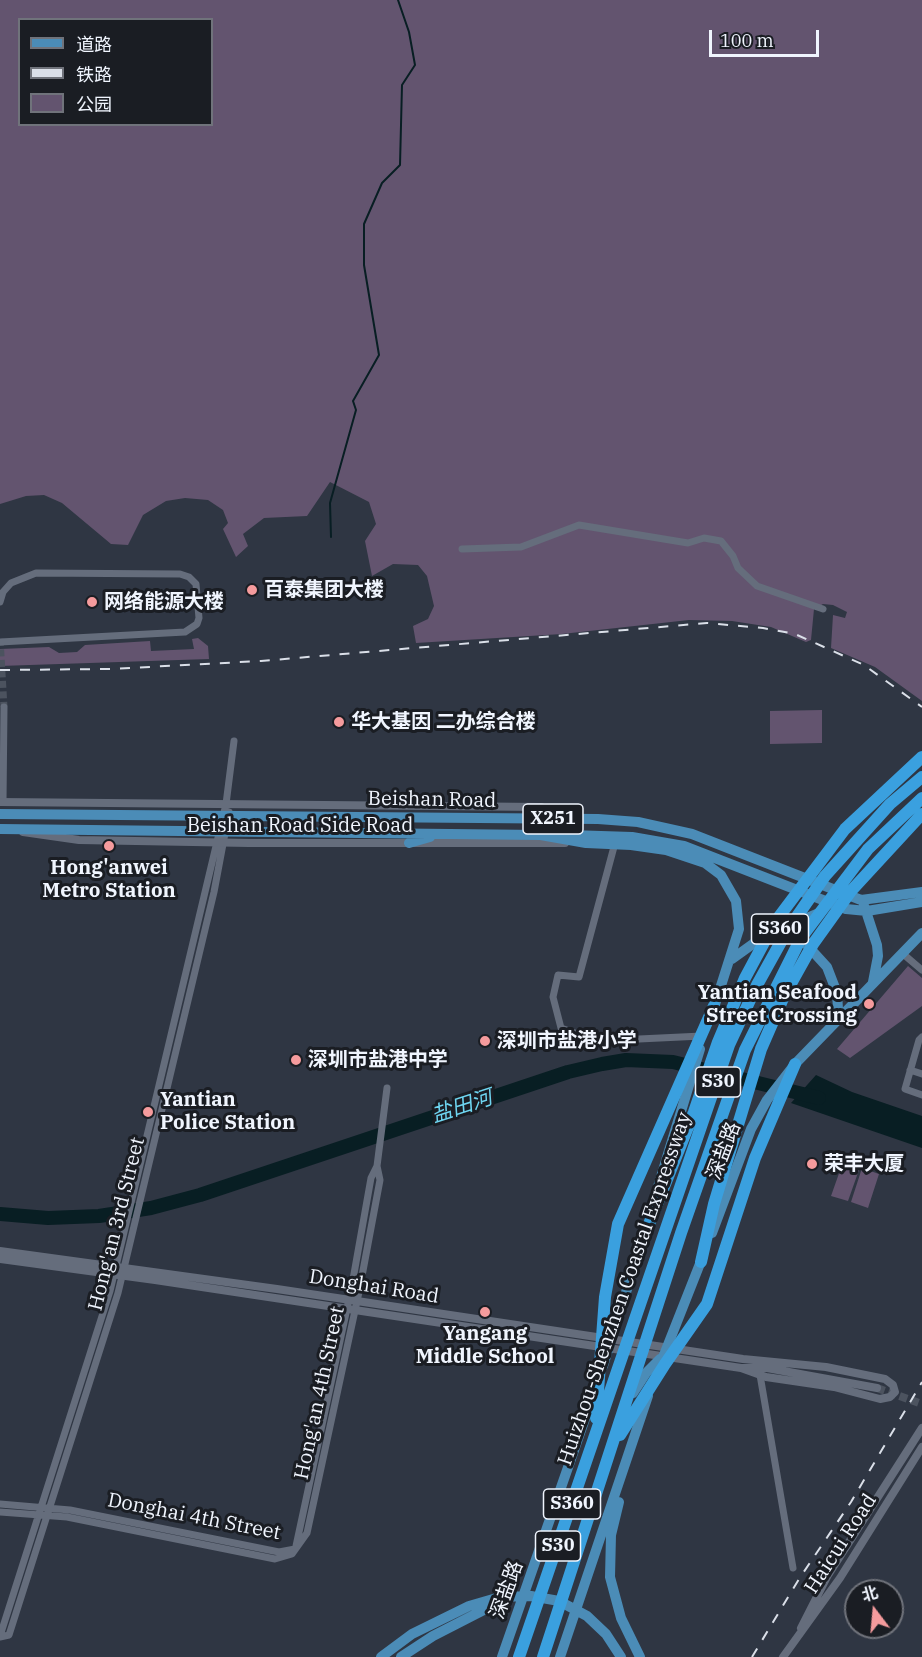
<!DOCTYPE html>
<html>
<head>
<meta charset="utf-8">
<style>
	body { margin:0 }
	#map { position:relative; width:922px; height:1657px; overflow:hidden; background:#2f3643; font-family:"IBM Plex Serif","Noto Sans SC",serif }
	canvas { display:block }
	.legend { position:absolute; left:18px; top:18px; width:195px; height:108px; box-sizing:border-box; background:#1a1d23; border:2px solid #70737b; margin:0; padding:8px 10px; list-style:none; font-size:18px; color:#f0f5fe }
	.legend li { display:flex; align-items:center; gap:12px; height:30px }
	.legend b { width:30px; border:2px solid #70737b }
	.north { position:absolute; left:844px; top:1579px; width:60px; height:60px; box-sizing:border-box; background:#1a1d23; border:2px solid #70737b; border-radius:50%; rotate:344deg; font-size:16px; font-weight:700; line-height:24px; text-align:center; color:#f0f5fe }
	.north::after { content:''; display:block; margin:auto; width:21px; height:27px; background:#f59b9d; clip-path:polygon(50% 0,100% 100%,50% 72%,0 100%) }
	.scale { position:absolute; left:709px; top:30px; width:110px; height:27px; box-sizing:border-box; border:3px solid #f0f5fe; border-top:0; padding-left:8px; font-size:18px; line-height:21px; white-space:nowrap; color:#f0f5fe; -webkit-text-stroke:4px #1a1d23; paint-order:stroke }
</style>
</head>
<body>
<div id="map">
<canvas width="922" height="1657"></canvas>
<ul class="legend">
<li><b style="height:8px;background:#4b8cb7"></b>道路</li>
<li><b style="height:8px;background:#dadfe8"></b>铁路</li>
<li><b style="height:16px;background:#63546f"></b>公园</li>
</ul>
<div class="north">北</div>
<div class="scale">100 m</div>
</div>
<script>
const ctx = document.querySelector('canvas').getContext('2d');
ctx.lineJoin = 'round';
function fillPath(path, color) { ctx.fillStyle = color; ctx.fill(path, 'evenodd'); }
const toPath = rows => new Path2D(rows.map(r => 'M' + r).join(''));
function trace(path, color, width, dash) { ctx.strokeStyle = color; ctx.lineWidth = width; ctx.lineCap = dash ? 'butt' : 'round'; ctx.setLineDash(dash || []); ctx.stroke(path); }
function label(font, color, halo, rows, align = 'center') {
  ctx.font = font + ' "IBM Plex Serif","Noto Sans SC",serif'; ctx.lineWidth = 6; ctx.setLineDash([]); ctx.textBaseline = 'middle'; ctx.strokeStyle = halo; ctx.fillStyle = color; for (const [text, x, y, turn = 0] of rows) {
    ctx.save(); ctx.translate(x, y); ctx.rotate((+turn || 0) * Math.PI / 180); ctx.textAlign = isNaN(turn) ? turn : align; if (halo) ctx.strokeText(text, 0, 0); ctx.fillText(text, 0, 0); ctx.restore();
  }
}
const green = toPath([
	[0,0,922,0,922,701,875,667,831,648,833,615,845,618,847,612,833,605,823,604,814,609,811,640,806,642,771,627,732,621,689,620,562,634,416,643,413,626,428,619,434,606,427,576,418,565,393,564,372,576,365,541,376,524,369,502,330,482,307,516,264,518,243,534,248,546,236,557,223,529,228,523,223,510,208,500,185,498,166,501,143,515,128,545,111,544,62,503,44,495,26,496,0,504],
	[20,20,212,20,212,124,20,124],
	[198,638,208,646,209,659,0,666,0,649,49,647,59,653,77,652,85,645,150,641,151,651,194,649,192,639],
	[822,710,822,743,770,744,770,711],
	[908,966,922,978,922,1006,850,1058,837,1049],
	[843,1162,860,1167,848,1201,831,1196],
	[862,1168,879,1174,868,1208,851,1202]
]);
const water = toPath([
	[816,1075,852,1092,922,1116,922,1148,791,1103]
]);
const stream = toPath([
	[331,537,330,503,356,410,353,401,379,355,364,265,364,224,382,183,400,165,402,85,415,65,409,32,398,0]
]);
const river = toPath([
	[0,1214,48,1218,99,1216,151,1208,200,1195,568,1072,602,1064,626,1060,673,1062,819,1098]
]);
const minorTunnel = toPath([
	[0,639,4,707]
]);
const tertiaryTunnel = toPath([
	[877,1388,922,1404]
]);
const minor = toPath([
	[462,549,521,547,579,525,688,543,704,538,721,541,733,556,738,568,757,586,823,609],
	[0,602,3,592,11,583,36,573,180,574,189,577,196,584,199,618,197,624,185,632,0,642],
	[3,802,4,707],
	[615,843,579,977,558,975,553,997,561,1028,597,1041,702,1036],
	[902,953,922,970],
	[922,1037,919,1040,905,1089,922,1095],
	[910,1070,922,1074],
	[760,1375,793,1568],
	[0,1504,70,1510,279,1552,295,1549],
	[0,1512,67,1517,275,1559,292,1554,307,1533,359,1292,380,1180,377,1166],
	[296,1546,352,1285,371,1178,377,1166,387,1088],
	[0,1636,110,1291,226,804,234,741],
	[0,1637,9,1635,118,1293,214,892,229,812]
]);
const tertiary = toPath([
	[0,802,541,807,553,812,558,819],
	[23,832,79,840,249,843,565,843],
	[0,1251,277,1289,743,1359,826,1367,885,1379,893,1385,895,1392,890,1397,880,1399,834,1387,766,1377,741,1368],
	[0,1259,155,1280,741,1368,767,1368,877,1388],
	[801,1628,828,1575,922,1428],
	[783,1657,840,1578,922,1447]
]);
const primary = toPath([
	[0,814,598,819,638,822,692,834,861,900,922,892],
	[0,829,540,835],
	[535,834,586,843,631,845,666,850,705,863,721,875,736,901,739,929,712,1014],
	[570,835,632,837,684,846,846,909,867,911,922,902],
	[409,843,430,837],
	[864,905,877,945,878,956,873,982],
	[780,932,791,934,806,944,827,967,837,993,838,1009,834,1023],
	[732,959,764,936,821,912],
	[654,1200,700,1049],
	[712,1233,751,1129,767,1100,795,1064,922,933],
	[603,1366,643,1238],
	[658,1370,703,1256],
	[633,1393,646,1373,660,1359],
	[619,1502,611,1535,610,1577,621,1618,640,1657],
	[381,1657,412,1634,469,1606,500,1597,531,1596,559,1601,587,1616,606,1634,621,1657],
	[401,1657,433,1636,509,1597],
	[502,1657,596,1387],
	[560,1657,648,1396]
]);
const motorway = toPath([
	[641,1244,694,1112,718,1042,745,978,775,922,845,829,922,757],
	[701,1262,714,1204,761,1049,784,996,813,944,851,891,922,814],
	[596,1418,605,1297,618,1224,714,1006],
	[620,1435,665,1364,707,1304,755,1158,795,1064],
	[519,1657,729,1045,757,985,787,931,825,876,890,804,922,777],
	[543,1657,681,1233,745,1050,801,938,868,849,922,798]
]);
const rail = toPath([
	[0,670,110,669,261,661,707,623,763,628,795,634,864,665,922,707],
	[752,1657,799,1579,851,1502,922,1382]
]);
const markers = [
	[252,590,6,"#f59b9d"],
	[92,602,6,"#f59b9d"],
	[339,722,6,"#f59b9d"],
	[109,846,6,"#f59b9d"],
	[869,1004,6,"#f59b9d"],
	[485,1041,6,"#f59b9d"],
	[296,1060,6,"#f59b9d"],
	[148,1112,6,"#f59b9d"],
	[812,1164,6,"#f59b9d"],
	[485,1312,6,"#f59b9d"]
];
const shields = [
	[553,819,60],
	[780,929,57],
	[718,1082,45],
	[572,1504,57],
	[558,1546,45]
];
const shieldNames = [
	["X251",553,819],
	["S360",780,929],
	["S30",718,1082],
	["S360",572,1504],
	["S30",558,1546]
];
const poiNames = [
	["百泰集团大楼",264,590],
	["网络能源大楼",104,602],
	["华大基因 二办综合楼",351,722],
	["Hong'anwei",109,868,"center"],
	["Metro Station",109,891,"center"],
	["Yantian Seafood",857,993,"right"],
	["Street Crossing",857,1016,"right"],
	["深圳市盐港小学",497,1041],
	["深圳市盐港中学",308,1060],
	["Yantian",160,1100],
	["Police Station",160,1123],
	["荣丰大厦",824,1164],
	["Yangang",485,1334,"center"],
	["Middle School",485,1357,"center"]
];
const streetNames = [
	["Beishan Road",432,800,1],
	["Beishan Road Side Road",300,826],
	["深盐路",724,1151,-69],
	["Hong'an 3rd Street",117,1224,-76],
	["Donghai Road",374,1287,9],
	["Huizhou-Shenzhen Coastal Expressway",625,1289,-71],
	["Hong'an 4th Street",320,1393,-78],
	["Donghai 4th Street",194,1517,11],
	["Haicui Road",841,1544,-57],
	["深盐路",507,1590,-70]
];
const waterNames = [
	["盐田河",462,1107,-18]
];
fillPath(green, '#63546f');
fillPath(water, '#081e23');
trace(stream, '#081e23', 2);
trace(river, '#081e23', 14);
trace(minorTunnel, '#4c535f', 7, [7, 3.5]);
trace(tertiaryTunnel, '#4c535f', 8, [8, 4]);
trace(minor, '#656d7c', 7);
trace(tertiary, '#656d7c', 8);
trace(primary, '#4b8cb7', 10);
trace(motorway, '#3aa0df', 12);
trace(rail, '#dadfe8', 2, [10, 10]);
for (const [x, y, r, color] of markers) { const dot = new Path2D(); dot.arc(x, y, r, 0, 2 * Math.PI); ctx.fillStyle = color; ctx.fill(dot); trace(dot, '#1a1d23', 2); }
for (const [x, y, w] of shields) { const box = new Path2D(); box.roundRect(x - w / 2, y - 15, w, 30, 4.5); ctx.fillStyle = '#1a1d23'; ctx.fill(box); trace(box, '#f0f5fe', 1.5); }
label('bold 18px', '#f0f5fe', null, shieldNames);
label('bold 20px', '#f0f5fe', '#1a1d23', poiNames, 'left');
label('20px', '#f0f5fe', '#1a1d23', streetNames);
label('italic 21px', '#6ed5f0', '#1a1d23', waterNames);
</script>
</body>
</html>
